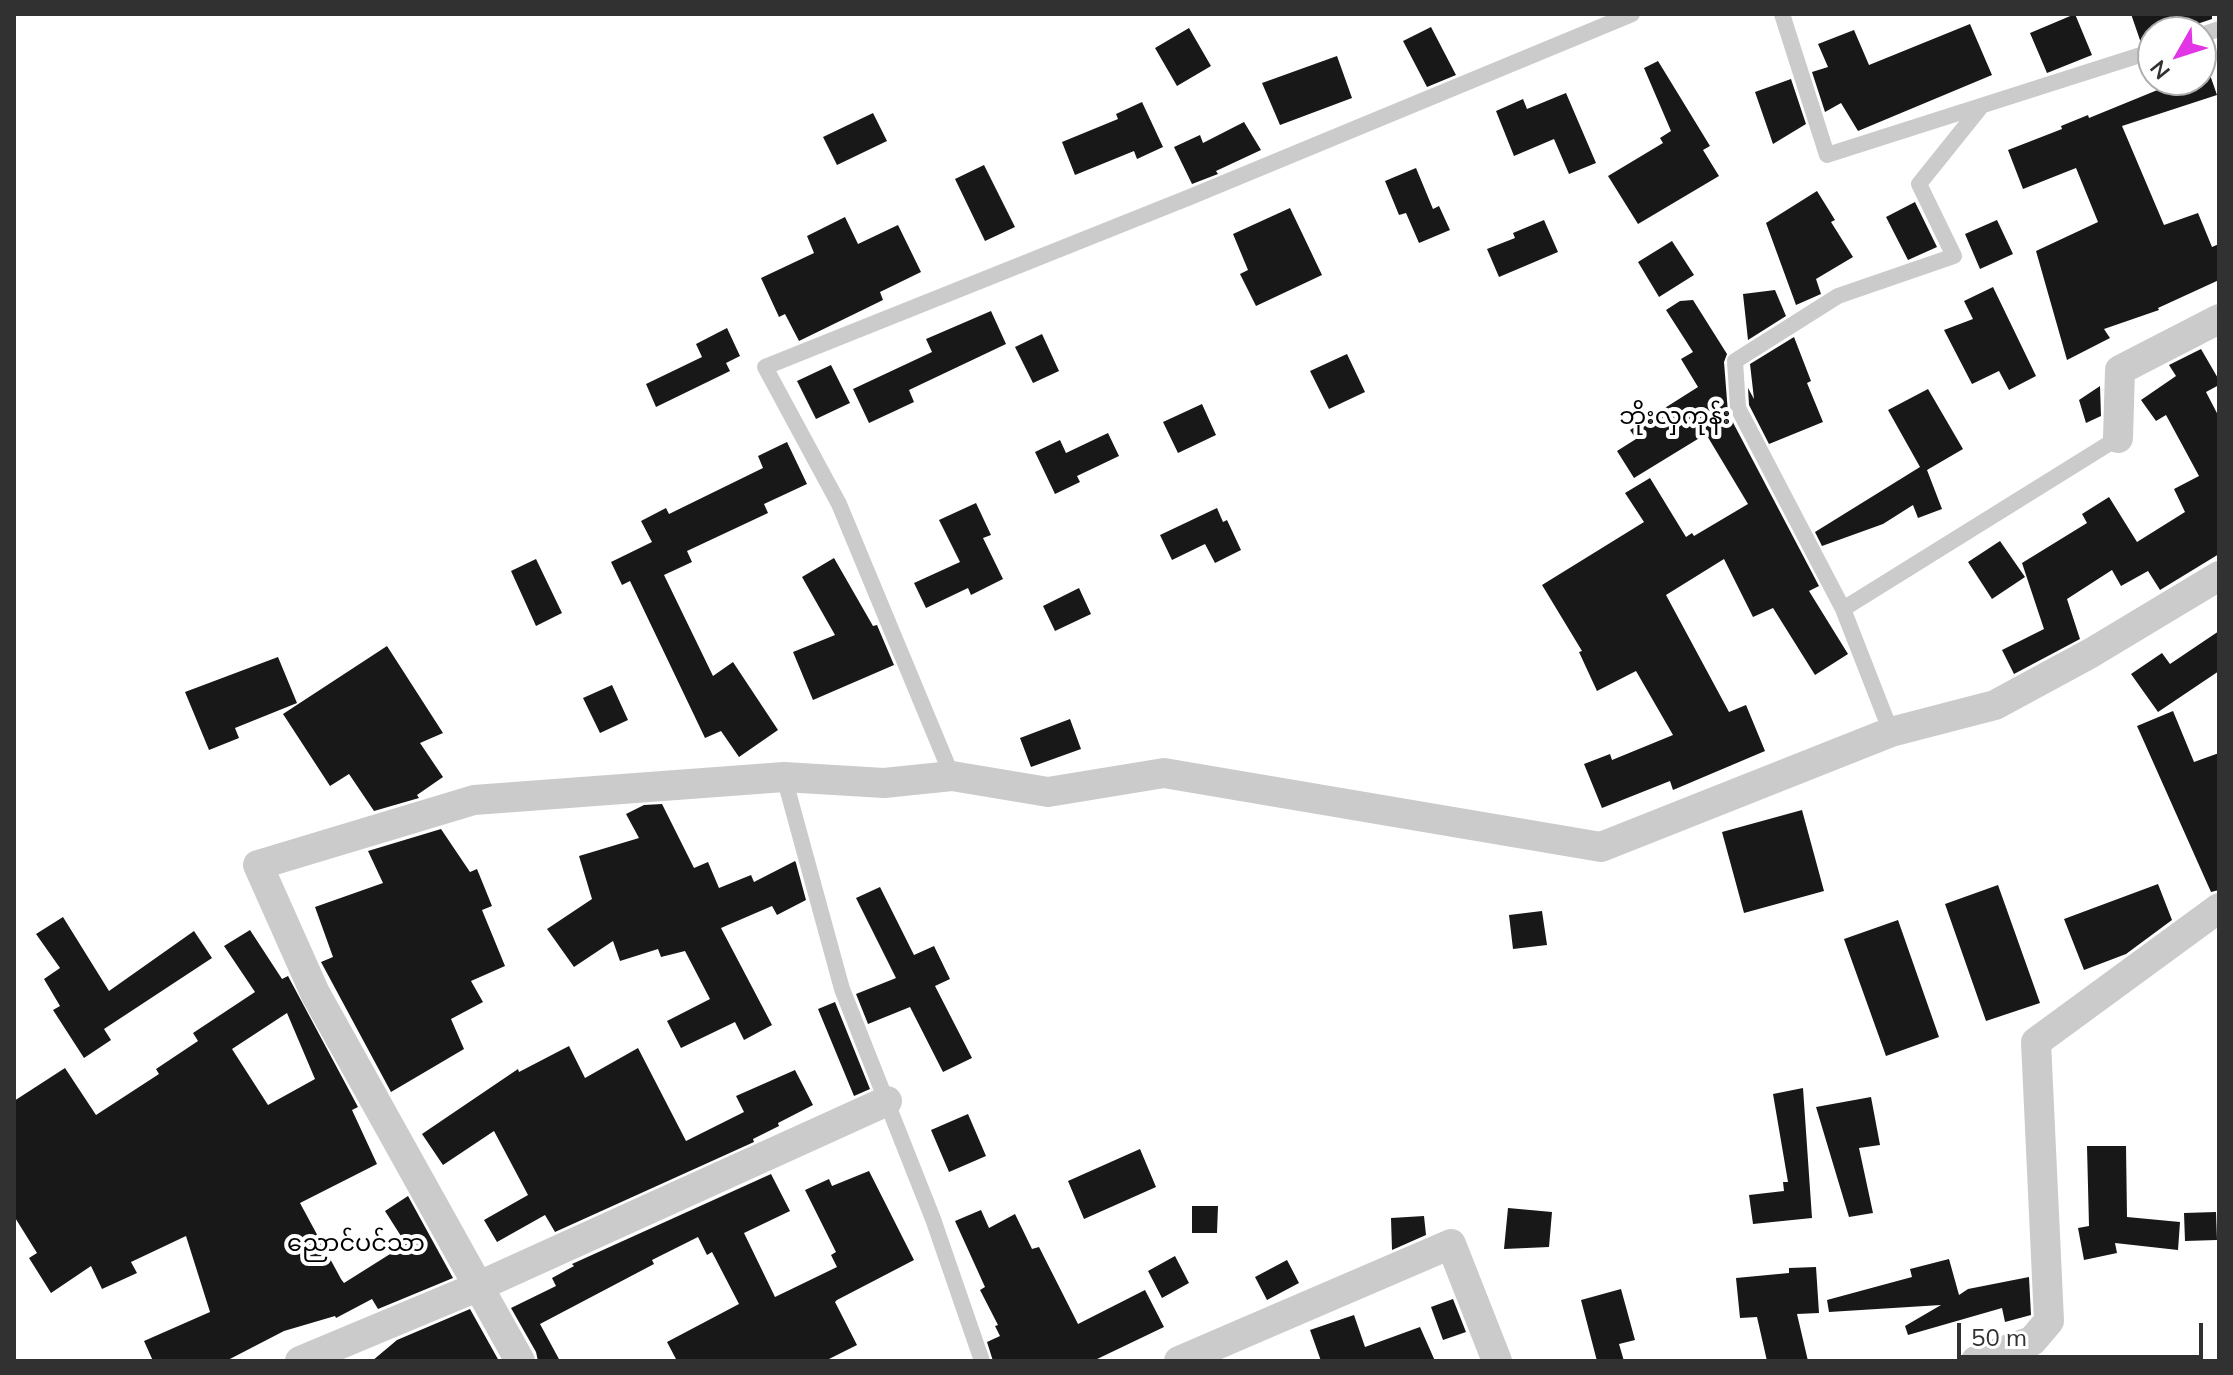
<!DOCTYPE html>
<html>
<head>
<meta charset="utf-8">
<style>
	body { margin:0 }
	#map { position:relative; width:2233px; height:1375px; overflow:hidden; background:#fff; font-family:Mulish,sans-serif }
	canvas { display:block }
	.frame { position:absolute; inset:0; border:16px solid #313131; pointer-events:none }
	.north { position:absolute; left:2137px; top:16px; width:80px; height:80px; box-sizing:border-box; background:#fff; border:2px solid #adadad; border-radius:50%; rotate:231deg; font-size:22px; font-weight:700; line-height:32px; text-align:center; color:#313131 }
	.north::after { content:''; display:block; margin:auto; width:28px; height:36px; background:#e235e6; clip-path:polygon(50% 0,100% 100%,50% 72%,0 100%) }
	.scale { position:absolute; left:1957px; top:1323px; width:246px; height:36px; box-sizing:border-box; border:4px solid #313131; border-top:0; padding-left:10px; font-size:24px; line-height:28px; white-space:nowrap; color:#313131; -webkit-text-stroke:6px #fff; paint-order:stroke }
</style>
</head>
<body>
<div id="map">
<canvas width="2233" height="1375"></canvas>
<div class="frame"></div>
<div class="north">N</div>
<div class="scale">50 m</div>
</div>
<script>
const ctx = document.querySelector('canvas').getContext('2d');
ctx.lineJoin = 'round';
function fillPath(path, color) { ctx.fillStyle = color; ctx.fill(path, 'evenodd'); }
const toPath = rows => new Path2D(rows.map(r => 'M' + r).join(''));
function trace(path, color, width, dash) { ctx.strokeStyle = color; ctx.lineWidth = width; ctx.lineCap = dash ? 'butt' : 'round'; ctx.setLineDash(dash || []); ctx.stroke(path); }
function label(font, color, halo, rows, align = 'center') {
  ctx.font = font + ' Mulish,"Noto Sans Myanmar",sans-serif'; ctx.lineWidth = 8; ctx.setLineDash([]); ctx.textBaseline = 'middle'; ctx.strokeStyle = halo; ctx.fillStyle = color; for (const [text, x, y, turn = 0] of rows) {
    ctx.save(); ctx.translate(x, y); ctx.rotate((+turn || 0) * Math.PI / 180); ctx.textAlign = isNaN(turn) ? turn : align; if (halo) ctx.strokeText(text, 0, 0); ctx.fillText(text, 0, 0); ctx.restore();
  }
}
const building = toPath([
	[2075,14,2092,55,2047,73,2030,33],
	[2131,14,2212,14,2212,19,2173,32,2153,32,2153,39,2141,43],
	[1970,24,1992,75,1858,131,1841,103,1825,112,1812,72,1828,67,1818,44,1854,30,1869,65],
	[1431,27,1456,75,1427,87,1403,41],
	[1189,28,1211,66,1177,86,1155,48],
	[1337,56,1352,98,1280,125,1262,83],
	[1658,61,1710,146,1703,150,1719,176,1638,224,1608,176,1663,143,1660,138,1671,131,1644,68],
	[2208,69,2217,95,2122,126,2164,225,2198,213,2212,247,2219,244,2219,280,2158,308,2159,310,2104,329,2110,338,2067,360,2036,251,2098,222,2076,168,2023,189,2008,150,2062,129,2061,126,2088,115,2089,118,2182,80,2201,80,2201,72],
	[1791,79,1806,124,1773,144,1755,92],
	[1566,93,1596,163,1569,174,1554,139,1514,156,1496,111,1523,99,1527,109],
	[1142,102,1163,147,1137,159,1134,151,1075,175,1062,142,1118,119,1116,114],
	[873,113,887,141,837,165,823,137],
	[1244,122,1261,150,1216,171,1218,174,1192,184,1174,147,1200,135,1203,143],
	[984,165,1015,227,985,241,955,179],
	[1416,168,1433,209,1439,206,1450,230,1419,243,1406,213,1399,215,1385,181],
	[1817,191,1835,220,1831,222,1853,257,1816,279,1821,294,1796,305,1766,223],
	[1915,202,1937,247,1908,260,1886,217],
	[1290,208,1322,275,1256,306,1240,274,1248,270,1233,234],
	[845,217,858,244,898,225,921,272,880,292,883,300,799,341,785,314,779,317,761,278,814,253,807,236],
	[1544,220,1558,252,1499,277,1487,249,1515,238,1513,233],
	[1997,220,2013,254,1980,269,1965,234],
	[1672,241,1694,275,1659,297,1638,262],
	[1993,287,2036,376,2009,390,1999,371,1972,384,1944,330,1973,319,1964,301],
	[1775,290,1786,316,1748,340,1743,294],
	[1693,300,1727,354,1724,362,1728,413,1819,586,1809,591,1848,654,1815,675,1773,608,1753,617,1724,559,1666,595,1729,712,1746,705,1765,751,1673,790,1670,781,1602,808,1584,764,1610,754,1612,760,1673,735,1636,671,1597,691,1579,652,1582,651,1542,585,1644,522,1625,493,1650,478,1686,537,1692,533,1694,536,1748,504,1706,434,1634,478,1617,451,1636,439,1630,430,1698,387,1681,359,1693,352,1666,310,1680,301],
	[991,311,1006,344,909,390,914,402,869,423,853,389,932,352,926,339],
	[727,328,740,356,726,363,730,371,656,407,646,384,702,357,696,344],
	[1042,334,1059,371,1033,383,1015,347],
	[1794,337,1811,381,1807,383,1823,422,1769,444,1749,405,1748,388,1754,399,1750,364],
	[2201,349,2219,380,2219,385,2206,392,2219,417,2219,554,2160,590,2148,571,2121,586,2112,570,2067,599,2080,639,2014,674,2002,650,2044,629,2022,563,2087,523,2082,514,2109,497,2137,542,2185,512,2174,489,2199,476,2166,415,2156,421,2141,400,2176,376,2169,365],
	[1347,354,1365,392,1329,409,1310,371],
	[831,365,850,403,816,419,797,381],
	[2100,386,2101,416,2086,423,2079,400],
	[1928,389,1963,449,1927,470,1942,509,1918,518,1913,505,1883,524,1822,546,1815,532,1920,467,1888,410],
	[1202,404,1216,435,1178,453,1163,422],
	[1108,433,1119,456,1077,476,1080,482,1055,494,1035,452,1060,440,1066,453],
	[787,442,807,484,764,504,768,513,687,551,692,562,664,575,713,676,733,662,778,730,739,757,721,731,705,738,630,581,622,585,611,562,652,542,641,521,666,508,669,514,763,468,758,456],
	[976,503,991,535,983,538,1003,579,971,595,968,588,926,608,914,583,960,562,939,520],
	[1217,508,1223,522,1227,520,1241,550,1215,563,1205,544,1172,560,1160,535],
	[2000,541,2025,577,1992,599,1968,562],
	[834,558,873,626,877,625,894,665,813,700,793,652,835,635,802,577],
	[536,559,562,613,536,626,511,571],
	[1079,588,1091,614,1055,631,1043,606],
	[2219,631,2219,671,2158,712,2131,674,2162,653,2170,664],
	[387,646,443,733,420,743,443,777,417,795,419,798,374,811,349,774,330,786,283,714],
	[278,657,297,703,235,728,239,738,209,750,185,692],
	[612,685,628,720,600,733,583,698],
	[2173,711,2194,762,2219,753,2219,890,2211,892,2137,726],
	[1070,719,1081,749,1031,767,1020,738],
	[662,804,694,868,708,862,719,888,751,875,754,882,795,861,796,863,806,900,777,915,772,906,721,928,772,1025,744,1040,735,1022,681,1048,667,1021,710,999,685,951,661,957,658,949,620,961,613,941,574,967,547,929,592,899,579,856,639,838,626,814,644,805],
	[1802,810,1824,891,1744,913,1722,832],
	[441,829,470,872,477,869,492,906,482,910,505,966,471,981,483,1002,451,1019,464,1049,391,1092,321,962,333,957,315,907,383,883,368,851],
	[2158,884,2172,920,2126,954,2084,970,2064,919],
	[1998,885,2040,1003,1986,1021,1945,904],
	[880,887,914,955,934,946,950,979,935,986,972,1058,943,1072,910,1007,868,1024,856,994,896,978,856,898],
	[1542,911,1547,945,1513,949,1509,915],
	[63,917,109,991,194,931,212,958,104,1029,111,1040,84,1058,53,1010,60,1006,44,979,60,968,36,934],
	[1898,920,1939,1037,1886,1056,1844,939],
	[250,930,282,979,288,976,358,1107,352,1110,377,1164,300,1203,341,1279,344,1283,406,1244,385,1211,408,1196,453,1278,378,1309,372,1299,336,1318,335,1316,284,1331,226,1361,153,1361,144,1341,210,1312,186,1236,131,1262,137,1273,102,1289,91,1266,51,1293,29,1258,37,1253,14,1216,14,1101,65,1068,96,1115,159,1074,156,1069,198,1041,193,1033,255,992,224,946],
	[287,1013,315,1079,268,1105,232,1049],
	[835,1002,870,1089,854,1096,818,1009],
	[569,1046,585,1078,638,1048,686,1141,744,1112,736,1096,795,1070,813,1105,778,1123,779,1126,753,1139,754,1142,555,1232,545,1215,497,1242,484,1220,528,1195,494,1131,443,1165,422,1134,518,1069,519,1072],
	[1803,1088,1812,1218,1753,1224,1749,1195,1784,1191,1783,1182,1788,1182,1773,1094],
	[1871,1097,1880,1145,1859,1148,1873,1213,1849,1217,1816,1107],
	[968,1114,986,1156,949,1172,931,1130],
	[2087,1146,2126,1146,2127,1217,2180,1222,2178,1250,2115,1243,2117,1253,2084,1260,2078,1228,2089,1226],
	[1140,1149,1156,1187,1084,1219,1068,1181],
	[869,1171,914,1260,837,1300,835,1302,857,1345,825,1361,677,1361,667,1342,739,1304,712,1252,707,1255,698,1237,652,1260,654,1264,540,1324,560,1361,538,1361,536,1352,511,1308,556,1286,552,1278,574,1266,572,1264,771,1174,790,1211,744,1233,775,1297,837,1267,831,1255,836,1252,805,1190,829,1179,832,1186],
	[1192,1206,1218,1206,1217,1233,1192,1233],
	[1508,1208,1552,1212,1549,1247,1504,1249],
	[981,1210,989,1228,1015,1214,1032,1249,1039,1247,1078,1324,1145,1290,1164,1327,1093,1361,993,1361,987,1342,1000,1336,995,1326,998,1325,980,1290,985,1287,955,1221],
	[2216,1212,2217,1240,2185,1241,2184,1213],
	[1424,1216,1426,1235,1392,1250,1391,1218],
	[1175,1256,1189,1283,1162,1298,1148,1271],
	[1949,1259,1959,1295,1968,1289,2029,1277,2031,1315,2005,1322,2002,1308,1908,1335,1905,1326,1941,1305,1829,1312,1827,1300,1912,1277,1910,1269],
	[1287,1260,1299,1283,1267,1300,1255,1277],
	[1816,1267,1819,1313,1797,1314,1808,1361,1767,1361,1757,1317,1740,1318,1736,1278,1789,1273,1789,1268],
	[1621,1289,1635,1340,1619,1344,1624,1361,1597,1361,1581,1300],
	[1453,1299,1466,1332,1443,1340,1431,1307],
	[470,1309,499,1361,372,1361,397,1340],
	[1354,1315,1365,1347,1420,1327,1435,1361,1321,1361,1310,1330]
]);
const service = toPath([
	[1782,14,1827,155,2153,51],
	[2201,35,2219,29],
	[1843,609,2118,438],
	[1891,732,1843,609,1738,408,1735,361,1838,296,1954,256,1919,184,1980,108],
	[952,776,839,504,765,367,1190,197,1632,14],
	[784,777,842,989,933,1219,982,1361]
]);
const minor = toPath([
	[2118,438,2120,370,2219,319],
	[300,1361,477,1287,887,1101],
	[520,1361,315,993,258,865,474,800,784,777,884,783,952,776,1048,792,1164,773,1601,847,1891,732,1995,705,2091,653,2219,576],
	[1179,1361,1451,1244,1497,1361],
	[1976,1361,2032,1341,2049,1321,2036,1042,2219,908]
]);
const quarterNames = [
	["ဘိုးလှကုန်း",1675,417],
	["ညောင်ပင်သာ",356,1244]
];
fillPath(building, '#181818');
trace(service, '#cbcbcb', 16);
trace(minor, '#cbcbcb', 30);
label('24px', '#000', '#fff', quarterNames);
</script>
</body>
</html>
